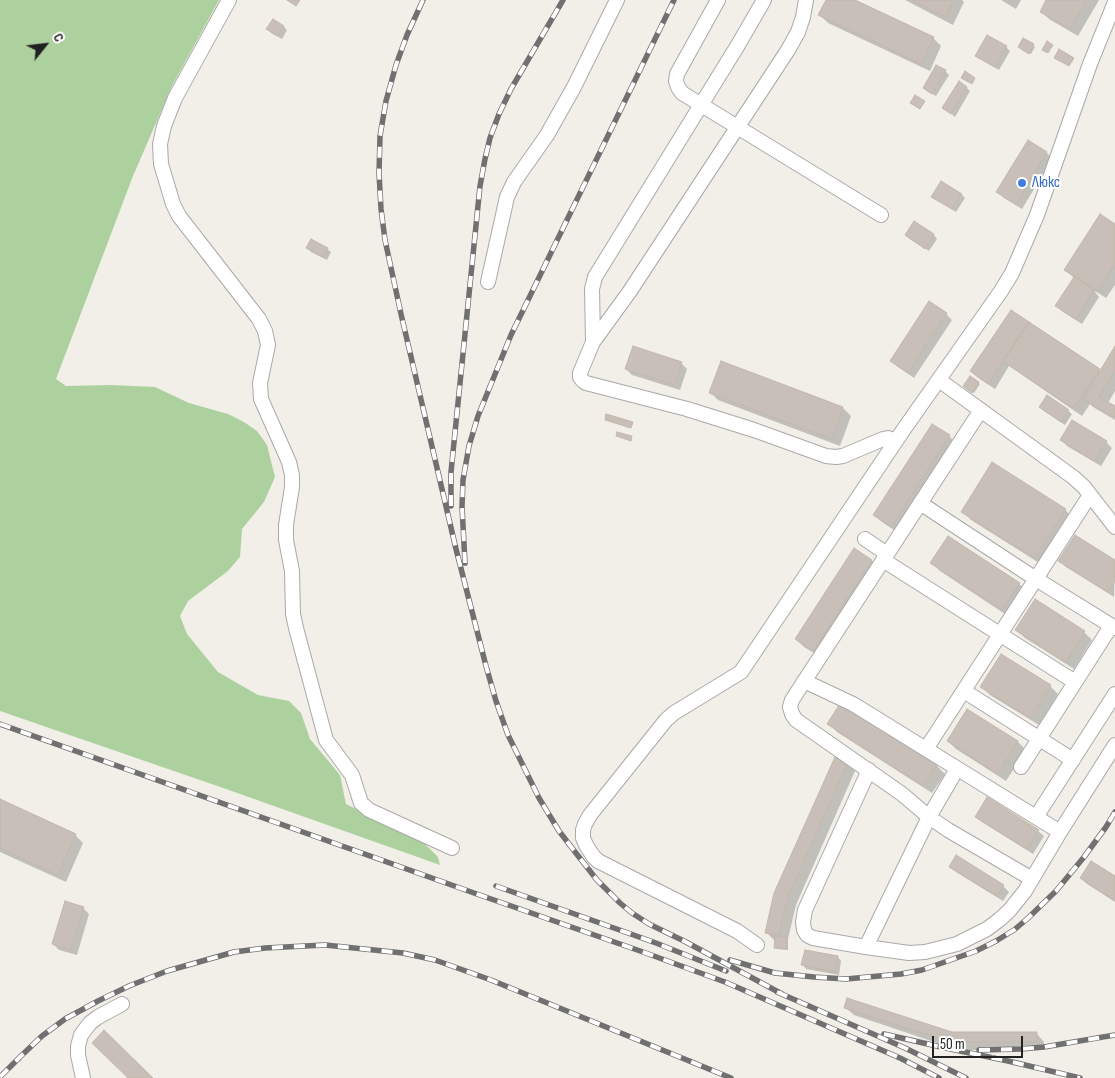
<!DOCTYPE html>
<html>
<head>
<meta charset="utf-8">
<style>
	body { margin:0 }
	#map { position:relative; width:1115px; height:1078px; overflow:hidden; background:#f2efe9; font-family:"Sofia Sans Condensed",sans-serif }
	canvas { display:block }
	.north { position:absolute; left:20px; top:20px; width:50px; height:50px; -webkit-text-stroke:4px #fff; paint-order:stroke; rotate:61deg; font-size:14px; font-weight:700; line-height:20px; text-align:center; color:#222 }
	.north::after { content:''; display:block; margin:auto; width:18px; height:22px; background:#222; clip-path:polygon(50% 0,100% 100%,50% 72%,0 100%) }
	.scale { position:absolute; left:932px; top:1036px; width:91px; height:22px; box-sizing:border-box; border:2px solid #222; border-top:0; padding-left:6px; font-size:15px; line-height:18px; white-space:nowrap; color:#222; -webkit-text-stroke:4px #fff; paint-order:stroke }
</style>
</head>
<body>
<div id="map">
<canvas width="1115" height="1078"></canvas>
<div class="north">С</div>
<div class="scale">50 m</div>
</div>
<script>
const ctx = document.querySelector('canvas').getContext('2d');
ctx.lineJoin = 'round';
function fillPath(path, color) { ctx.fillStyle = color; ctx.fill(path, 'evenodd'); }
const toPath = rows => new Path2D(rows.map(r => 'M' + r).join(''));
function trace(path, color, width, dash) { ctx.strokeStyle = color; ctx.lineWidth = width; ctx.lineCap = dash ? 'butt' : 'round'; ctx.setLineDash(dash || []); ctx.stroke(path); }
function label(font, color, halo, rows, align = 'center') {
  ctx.font = font + ' "Sofia Sans Condensed",sans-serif'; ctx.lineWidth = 4; ctx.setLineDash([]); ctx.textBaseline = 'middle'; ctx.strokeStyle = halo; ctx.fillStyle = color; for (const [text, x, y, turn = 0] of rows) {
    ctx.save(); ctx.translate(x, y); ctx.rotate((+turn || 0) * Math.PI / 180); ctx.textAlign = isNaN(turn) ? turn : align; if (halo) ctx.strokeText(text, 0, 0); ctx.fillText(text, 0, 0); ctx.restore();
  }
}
const forest = toPath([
	[0,0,219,0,172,86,133,176,56,379,66,386,111,385,155,387,189,403,228,414,244,422,257,431,267,445,275,477,264,502,242,529,240,557,228,571,188,601,180,616,187,634,218,672,258,695,289,701,301,713,310,739,340,775,346,804,424,843,438,857,440,865,226,789,0,711]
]);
const shadow = toPath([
	[827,0,852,0,933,38,941,46,930,71,828,23,820,15],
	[905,0,962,0,964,2,953,25],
	[1001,0,1021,0,1016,9],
	[1048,0,1099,0,1078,36,1049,19,1041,11],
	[284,27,287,30,282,39,271,33,268,29],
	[1033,45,1035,47,1031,54,1021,48],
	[1006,47,1010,51,999,70,980,59,977,55],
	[945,71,949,75,936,96,928,92,924,88],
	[967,88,970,91,955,117,944,108],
	[1047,153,1052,159,1022,209,1004,198,998,192],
	[961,194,965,198,956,212,937,200],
	[914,223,934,235,937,239,929,251,910,239,906,235],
	[1115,226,1115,285,1106,298,1095,291,1095,292,1099,297,1082,324,1063,312,1057,306,1074,278,1066,270],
	[308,248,327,249,331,252,327,260,311,252],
	[1012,311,1101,372,1115,349,1115,391,1108,403,1115,408,1115,420,1093,407,1090,404,1082,416,1009,366,995,389,977,377,972,371],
	[946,314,952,320,914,378,897,366,891,360],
	[681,363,687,369,680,390,632,375,626,369],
	[721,363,843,408,851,416,840,446,718,400,710,392],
	[970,377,980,384,974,393,966,387],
	[1040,407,1068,411,1072,414,1065,425,1044,411],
	[932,425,949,436,957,444,900,534,882,522,874,514],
	[1062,440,1106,442,1112,448,1101,466,1067,446],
	[992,464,1065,510,1073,518,1044,566,971,520,963,512],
	[949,538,1019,584,1028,592,1011,618,940,571,932,563],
	[854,549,872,561,880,569,822,658,804,647,796,639],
	[1060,561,1115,562,1114,597,1066,567],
	[1017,630,1084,632,1092,640,1074,669,1025,638],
	[1050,686,1058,694,1039,725,990,695,982,687],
	[842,704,937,766,945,774,932,793,837,732,829,724],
	[968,711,1018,742,1026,750,1006,781,956,749,948,741],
	[847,763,855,771,796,905,788,939,788,950,777,949,776,948,776,941,774,940,766,932],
	[0,801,75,835,83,843,66,882,0,852],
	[976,817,1038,831,1044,836,1033,854,982,822],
	[950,866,1003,886,1009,892,1003,901,956,872],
	[1115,877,1115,902,1087,884,1081,878],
	[83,908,89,914,77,955,59,950,53,944],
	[838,957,841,961,839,975,806,969,803,965],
	[845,1007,952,1033,1036,1033,1044,1042,1044,1050,958,1050,854,1015]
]);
const building = toPath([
	[287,0,300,0,296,6,287,0],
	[826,0,855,0,934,37,921,64,818,15,826,0],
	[911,0,954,0,945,17,911,0],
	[1046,0,1087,0,1070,29,1040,12,1046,0],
	[273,19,284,26,278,36,266,29,273,19],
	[987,35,1007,46,995,67,975,56,987,35],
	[1023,38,1034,44,1029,54,1018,47,1023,38],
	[1047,41,1053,45,1048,53,1042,50,1047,41],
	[1059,49,1074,58,1069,66,1054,58,1059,49],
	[936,65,946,70,932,94,923,88,936,65],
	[965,71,975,78,972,84,961,78,965,71],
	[959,81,967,87,951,114,942,108,959,81],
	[915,95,925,101,920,109,910,103,915,95],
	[1028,140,1047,152,1016,204,996,192,1028,140],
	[941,181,962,194,952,209,931,197,941,181],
	[1100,214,1115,224,1115,264,1098,291,1064,270,1100,214],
	[914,221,934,234,925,249,905,235,914,221],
	[311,239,328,248,323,257,306,248,311,239],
	[1074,277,1094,290,1076,319,1055,306,1074,277],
	[929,301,947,313,908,373,890,361,929,301],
	[1011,310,1029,322,988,384,970,371,1011,310],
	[1029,322,1100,369,1073,408,1003,361,1029,322],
	[633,346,682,362,674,385,625,369,633,346],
	[1115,346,1115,370,1099,397,1115,406,1115,418,1083,399,1115,346],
	[721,361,843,407,832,439,709,393,721,361],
	[970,376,979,382,972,393,963,386,970,376],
	[1047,395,1069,410,1061,422,1039,407,1047,395],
	[606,414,633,422,631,428,605,420,606,414],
	[1072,420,1107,441,1094,461,1060,440,1072,420],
	[932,424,950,435,891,527,873,515,932,424],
	[617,432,632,436,631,441,616,436,617,432],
	[992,462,1066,509,1035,558,961,512,992,462],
	[1075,535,1115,560,1115,581,1108,592,1058,561,1075,535],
	[948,536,1020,583,1002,610,930,563,948,536],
	[854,548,872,560,813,651,795,639,854,548],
	[1035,599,1085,631,1066,662,1015,630,1035,599],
	[1001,654,1051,685,1030,718,980,687,1001,654],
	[841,702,937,765,923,786,827,724,841,702],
	[967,709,1018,741,998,774,947,741,967,709],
	[835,757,848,762,788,897,779,936,765,933,774,893,835,757],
	[987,797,1039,830,1027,849,975,817,987,797],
	[0,799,76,834,58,875,0,848,0,799],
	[956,855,1004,885,997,896,949,867,956,855],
	[1091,861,1115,876,1115,901,1080,878,1091,861],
	[65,901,84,907,71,950,52,944,65,901],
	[775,936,787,937,787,949,774,948,775,936],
	[805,950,838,956,835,972,801,965,805,950],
	[847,998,952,1032,1037,1032,1037,1042,949,1042,844,1008,847,998],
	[104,1030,153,1078,128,1078,92,1043,104,1030]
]);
const minor = toPath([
	[229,0,175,98,164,126,160,144,161,164,173,204,179,216,259,319,265,331,268,345,260,383,261,399,289,462,292,475,292,487,286,525,286,540,292,571,293,614,296,628,326,740,352,775,361,803,369,810,452,848],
	[718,0,677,74,676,81,678,87,682,93,881,215],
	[764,0,738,45,595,277,592,289,593,342,580,373,580,377,583,381,586,383,687,409,754,430,826,456,836,457,843,456,883,439,888,438,896,441],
	[488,282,507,197,514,182,547,135,574,87,617,0],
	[593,342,630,291,788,50,798,32,803,17,806,0],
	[939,380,1073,477,1084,487,1115,527],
	[981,410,792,700,790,707,792,714,796,720,902,794,929,817,948,830,1032,879],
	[920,503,1036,579,1115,628],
	[865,539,887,554],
	[883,560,1075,682],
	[804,681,853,704,1060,832,1115,745],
	[964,691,1073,760],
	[926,749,1090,495],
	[1021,767,1111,626],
	[869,770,805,910,803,922,804,930,807,935,813,938,866,947,909,953,925,952,957,944,987,929,999,920,1009,911,1025,891,1060,832],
	[1036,817,1115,694],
	[757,945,737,931,598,861,593,856,586,845,583,838,583,830,585,824,590,815,666,720,674,713,741,672,904,429,1001,291,1012,273,1037,215,1090,64,1115,2],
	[866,947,929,817,957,769],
	[83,1078,78,1055,78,1046,81,1035,90,1023,98,1017,122,1004]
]);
const rail = toPath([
	[423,0,407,35,396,65,386,101,380,136,379,173,381,209,385,240,401,314,456,549,486,666,496,701,508,735,539,798,559,831,579,857,597,880,620,903,632,913,649,924,686,942,782,994],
	[451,506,451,472,480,186,485,159,490,138,499,114,511,89,563,0],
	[465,563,462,507,463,480,469,446,478,416,511,335,674,0],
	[0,724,474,893,643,952,725,982,900,1058,939,1078],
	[496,886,656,943,726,971],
	[730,960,775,973,814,977,846,979,901,974,922,970,976,951,996,941,1014,930,1027,919,1056,891,1084,857,1106,827,1115,812],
	[777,992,905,1048,966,1078],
	[884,1034,941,1047,1008,1061,1080,1078],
	[979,1050,1021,1049,1044,1047,1115,1035],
	[0,1077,21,1056,42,1036,65,1019,98,1001,129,986,167,971,234,952,265,948,325,945,403,953,435,960,491,980,731,1078]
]);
const markers = [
	[1022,183,5,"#3f7fe0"]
];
const shopNames = [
	["Люкс",1032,183]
];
fillPath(forest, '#add19e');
fillPath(shadow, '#0003');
fillPath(building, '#c7bfb8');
trace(building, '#c4b6ab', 1);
trace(minor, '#a9a9a9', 16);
trace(minor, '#fff', 14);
trace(rail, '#707070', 5.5);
trace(rail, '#fff', 4, [11]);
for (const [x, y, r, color] of markers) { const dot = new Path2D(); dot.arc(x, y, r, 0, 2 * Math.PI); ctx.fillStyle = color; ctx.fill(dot); trace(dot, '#fff', 2); }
label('16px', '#366cbe', '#fff', shopNames, 'left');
</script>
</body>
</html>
